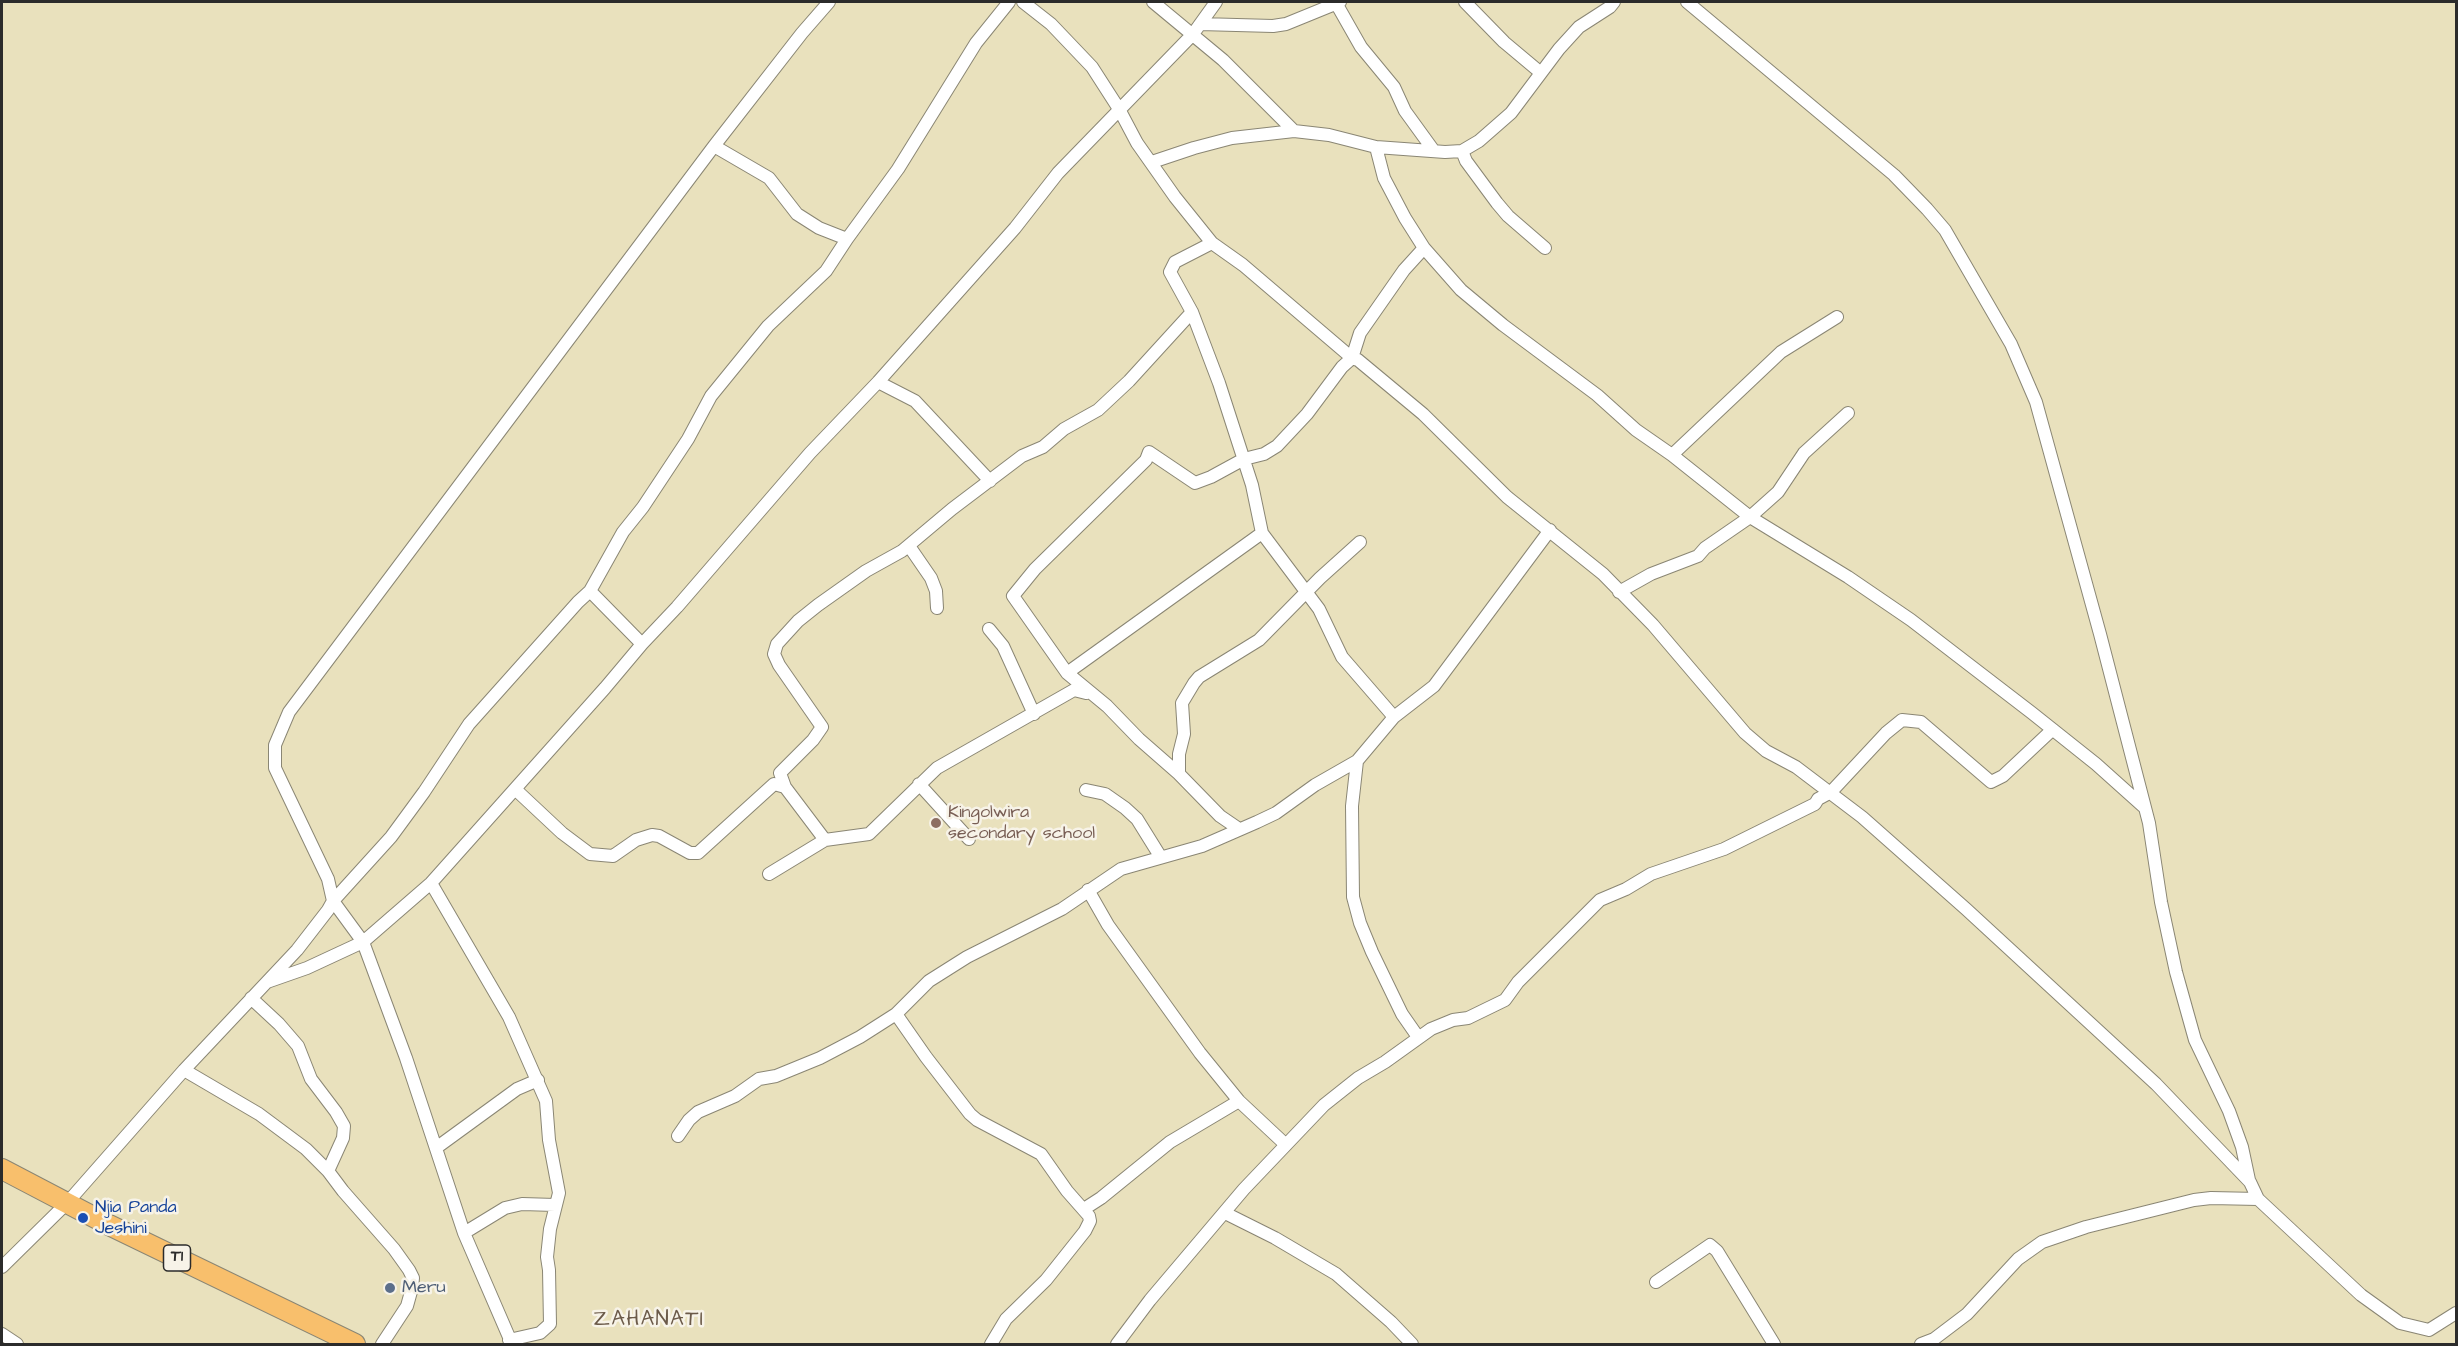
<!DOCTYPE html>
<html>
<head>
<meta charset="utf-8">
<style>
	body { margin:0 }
	#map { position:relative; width:2458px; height:1346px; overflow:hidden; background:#e9e1bd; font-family:"Architects Daughter",sans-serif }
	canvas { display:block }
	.frame { position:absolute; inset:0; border:3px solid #2b2b2b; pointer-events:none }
</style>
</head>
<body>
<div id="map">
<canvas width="2458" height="1346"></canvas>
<div class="frame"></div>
</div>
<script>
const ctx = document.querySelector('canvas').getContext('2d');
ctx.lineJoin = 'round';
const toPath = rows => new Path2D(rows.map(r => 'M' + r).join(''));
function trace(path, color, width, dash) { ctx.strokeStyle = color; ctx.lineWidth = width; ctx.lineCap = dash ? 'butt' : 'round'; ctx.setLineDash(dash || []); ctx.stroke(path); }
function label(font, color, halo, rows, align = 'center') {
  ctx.font = font + ' "Architects Daughter",sans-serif'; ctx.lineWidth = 5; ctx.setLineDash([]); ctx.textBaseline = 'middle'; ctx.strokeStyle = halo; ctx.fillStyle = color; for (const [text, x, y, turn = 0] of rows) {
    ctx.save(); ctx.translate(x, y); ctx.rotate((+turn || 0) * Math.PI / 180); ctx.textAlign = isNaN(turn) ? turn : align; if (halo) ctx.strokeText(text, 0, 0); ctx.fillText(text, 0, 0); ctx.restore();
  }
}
const minor = toPath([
	[1023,2,1051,24,1092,67,1119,109,1137,143,1175,197,1212,243,1243,265,1352,358,1358,360,1423,414,1507,497,1603,574,1653,625,1745,733,1766,751,1796,767,1862,817,1966,909,2156,1084,2250,1182,2258,1199,2361,1295,2400,1323,2429,1330,2456,1313],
	[1153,2,1223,60,1294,131],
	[1465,2,1504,42,1541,73],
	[1687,2,1894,175,1927,209,1945,230,2011,344,2036,402,2100,634,2149,823,2161,902,2176,972,2195,1040,2229,1111,2242,1147,2249,1180],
	[1336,3,1361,47,1394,87,1405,111,1434,151],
	[1200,24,1273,26,1286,24,1340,2],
	[714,146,769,178,797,214,819,228,847,239],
	[1376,147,1384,178,1405,218,1424,248,1461,290,1503,325,1597,395,1636,430,1672,455,1750,517,1848,577,1911,620,2032,713,2096,764,2144,807],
	[1462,151,1466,161,1497,203,1508,216,1545,248],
	[1152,162,1194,148,1232,138,1294,131,1329,135,1376,147,1445,152,1462,151,1479,141,1511,113,1559,49,1579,27,1610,7,1614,2],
	[1212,243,1175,262,1170,272,1192,312,1219,383,1252,485,1262,533,1319,609,1342,657,1394,717],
	[878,382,915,401,990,481],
	[1672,455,1781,352,1837,317],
	[909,546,931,578,936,591,937,608],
	[590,591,642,644],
	[1619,592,1651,574,1698,556,1705,548,1750,517,1778,492,1804,453,1848,413],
	[989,629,1003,646,1034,714],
	[1067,673,1262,533],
	[1357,761,1352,806,1353,897,1360,923,1372,952,1402,1014,1418,1037],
	[1179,774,1179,754,1184,734,1182,703,1194,683,1199,677,1259,640,1320,578,1360,542],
	[919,784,969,839],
	[515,789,562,833,590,854,613,856,636,840,652,835,659,836,690,853,698,853,774,784,785,787],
	[1086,790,1105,794,1125,808,1137,819,1160,856],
	[1239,829,1220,816,1179,774,1139,739,1107,706,1067,673,1013,596,1035,569,1146,460,1149,452,1195,483,1211,477,1244,459,1264,454,1277,446,1307,414,1342,367,1352,358,1360,333,1404,270,1424,248],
	[825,840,785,787,780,773,813,740,822,727,779,665,774,654,777,644,798,621,818,605,866,571,902,551,952,509,1022,456,1043,447,1064,429,1098,410,1129,381,1192,312],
	[769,874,825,840,869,834,937,768,1074,690,1086,693],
	[431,883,509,1017,546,1101,549,1140,559,1193,550,1229,547,1257,549,1270,550,1324,540,1333,509,1340],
	[1088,890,1108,925,1200,1053,1239,1101,1286,1145],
	[267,982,307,968,363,942,431,883,605,688,642,644,677,607,810,453,878,382,1015,228,1058,173,1193,34,1216,2],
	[251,998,279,1024,298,1046,311,1079,336,1112,344,1126,343,1138,328,1171],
	[896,1014,926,1057,970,1114,977,1120,1041,1154,1067,1191,1089,1216,1090,1221,1085,1231,1046,1280,1006,1319,991,1344],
	[184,1070,259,1114,306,1149,328,1171,343,1191,394,1249,409,1270,413,1278,412,1288,407,1306,382,1344],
	[678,1136,689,1120,698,1112,735,1096,759,1079,776,1076,820,1058,860,1037,896,1014,929,981,967,957,1062,909,1121,869,1202,846,1257,822,1276,813,1315,785,1357,761,1394,717,1434,686,1550,530],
	[436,1148,517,1089,538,1080],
	[1084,1209,1101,1198,1170,1142,1239,1101],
	[1225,1213,1275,1238,1336,1274,1391,1322,1412,1344],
	[464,1233,505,1208,522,1204,555,1205],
	[2,1267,67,1203,184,1070,297,950,328,910,333,901,328,879,275,768,275,745,289,712,714,146,802,33,829,2],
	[1656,1282,1710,1245,1717,1251,1774,1344],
	[2,1334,17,1344],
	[512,1344,464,1233,406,1058,363,942,333,901,391,837,424,792,469,724,578,602,590,591,623,532,643,507,688,439,711,396,768,326,826,271,847,239,898,169,976,43,1009,2],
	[1117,1344,1150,1300,1244,1189,1324,1105,1358,1078,1385,1062,1431,1029,1453,1020,1468,1018,1505,1000,1518,982,1600,900,1626,889,1651,874,1724,849,1815,804,1818,799,1831,792,1886,733,1902,720,1921,722,1991,782,2003,776,2052,730],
	[1921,1344,1934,1339,1967,1314,2018,1259,2042,1242,2086,1227,2194,1200,2211,1198,2258,1199]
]);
const trunk = toPath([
	[2,1169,109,1225,355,1344]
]);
const markers = [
	[936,823,6,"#8d6e63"],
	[83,1218,6,"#1a4fb4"],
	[390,1288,6,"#5c6f8a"]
];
const shields = [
	[177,1258,27]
];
const shieldNames = [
	["T1",177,1258]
];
const educationNames = [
	["Kingolwira",948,813],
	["secondary school",948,834]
];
const transitNames = [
	["Njia Panda",95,1208],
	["Jeshini",95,1229]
];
const serviceNames = [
	["Meru",402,1288]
];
const quarterNames = [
	["ZAHANATI",649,1321]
];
trace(minor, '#8a8674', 14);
trace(trunk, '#8a8674', 22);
trace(minor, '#fff', 12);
trace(trunk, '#f8bf6c', 20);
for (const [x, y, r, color] of markers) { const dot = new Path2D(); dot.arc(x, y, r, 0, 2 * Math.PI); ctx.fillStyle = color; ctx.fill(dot); trace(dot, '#f7f3e8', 2); }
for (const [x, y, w] of shields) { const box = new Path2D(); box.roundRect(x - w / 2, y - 13, w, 26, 4.5); ctx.fillStyle = '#f7f3e8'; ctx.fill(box); trace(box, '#2b2b2b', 1.5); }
label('bold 16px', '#2b2b2b', null, shieldNames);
label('18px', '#785e54', '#f7f3e8', educationNames, 'left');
label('18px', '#164399', '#f7f3e8', transitNames, 'left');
label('18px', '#4e5e75', '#f7f3e8', serviceNames, 'left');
ctx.letterSpacing = '1.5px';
label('21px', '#6b5a49', '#f7f3e8', quarterNames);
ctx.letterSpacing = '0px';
</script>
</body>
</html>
